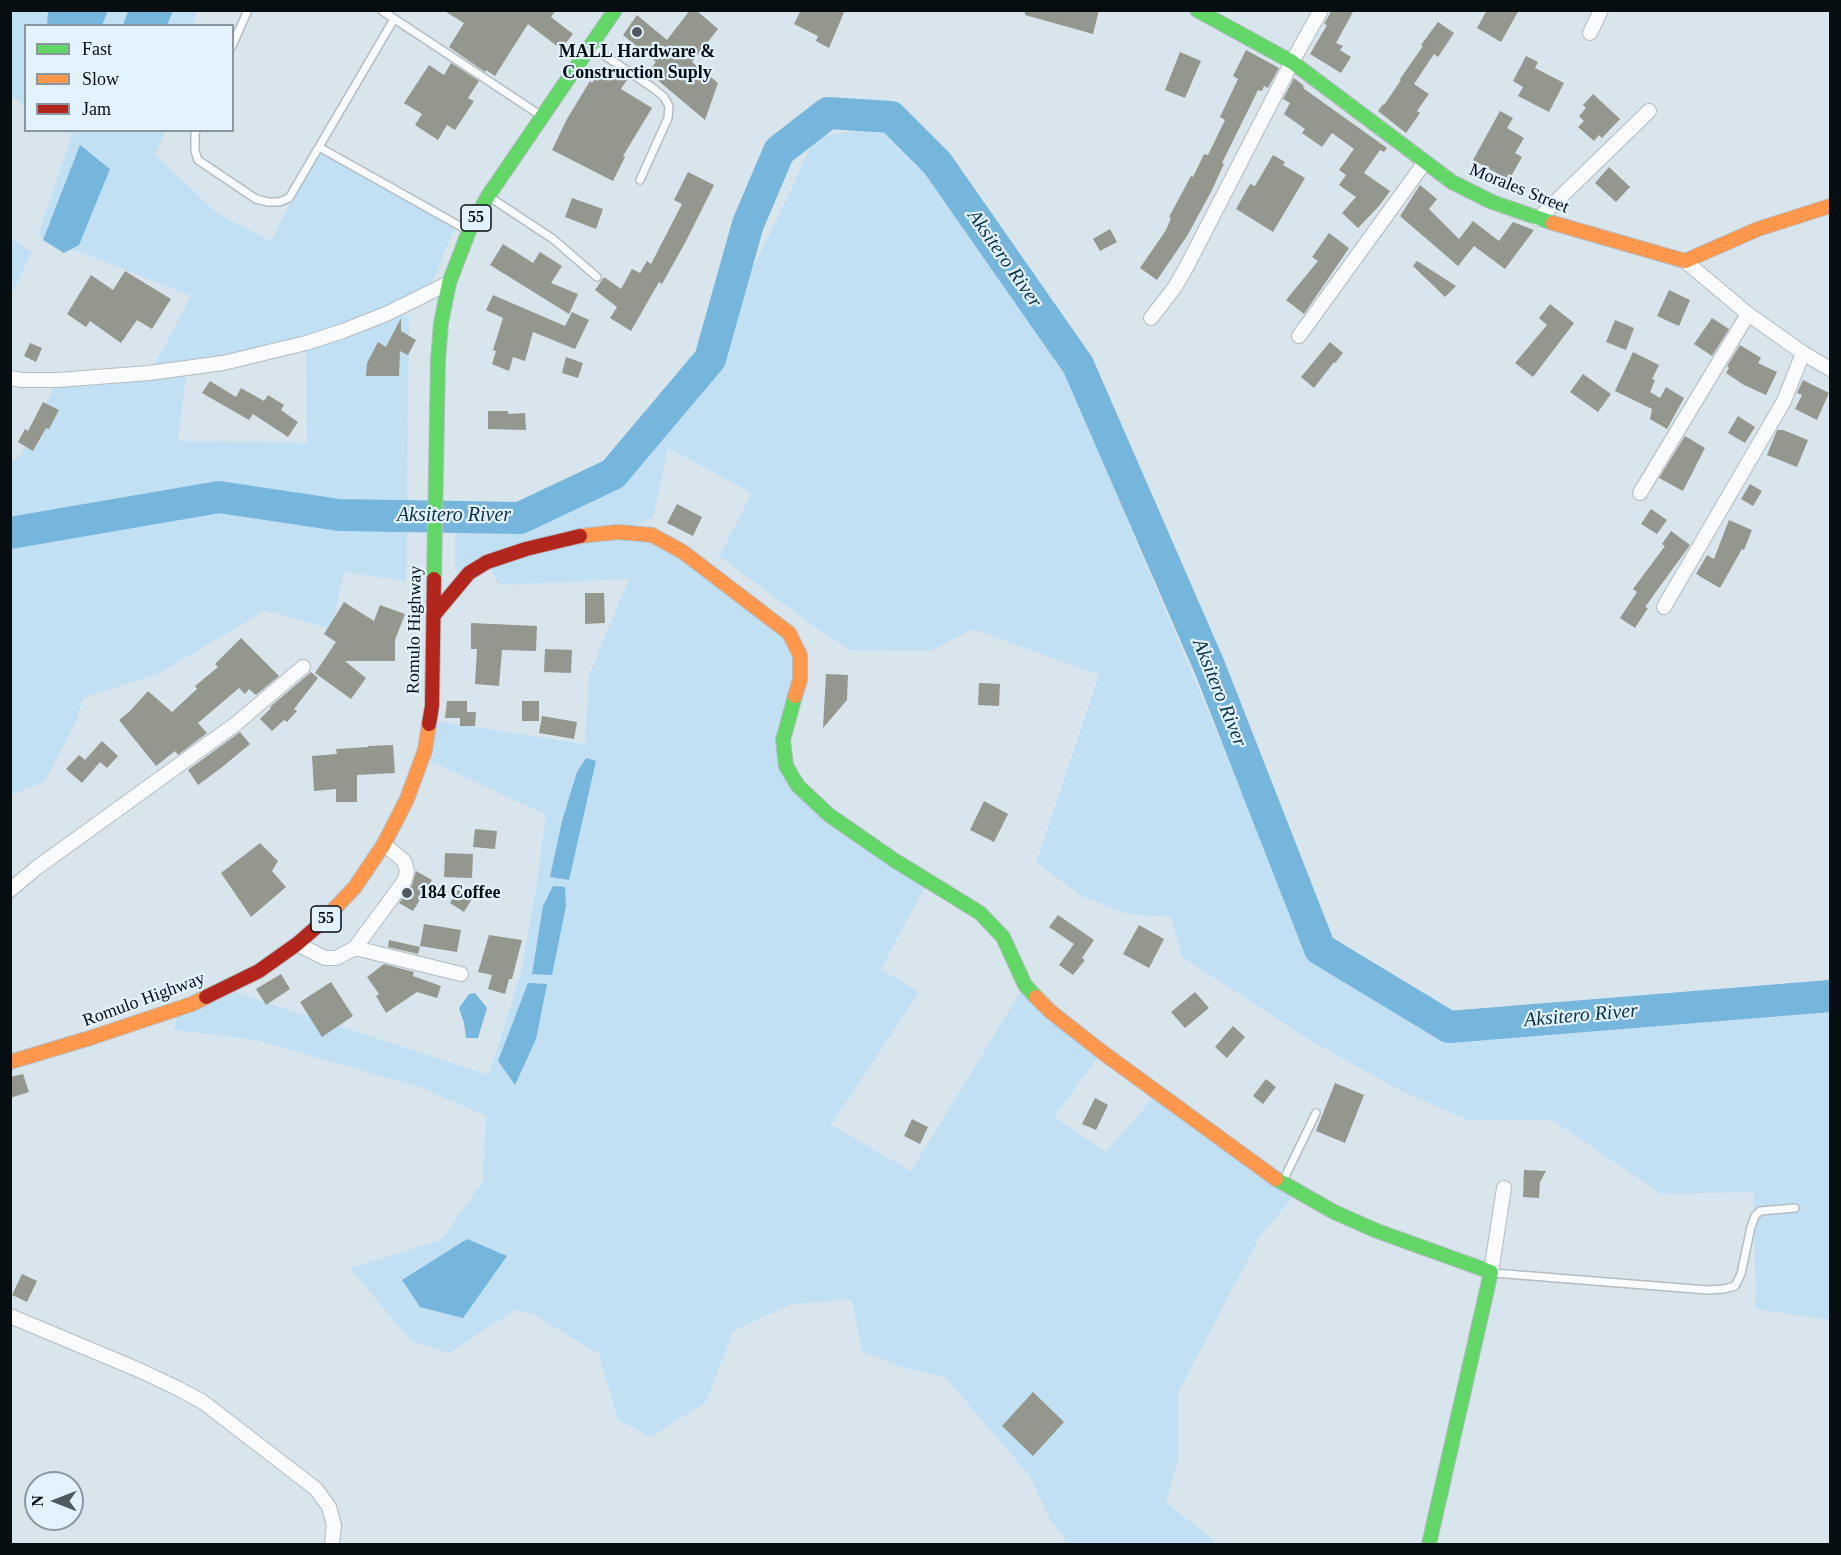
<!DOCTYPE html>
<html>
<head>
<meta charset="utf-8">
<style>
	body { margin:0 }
	#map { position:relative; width:1841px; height:1555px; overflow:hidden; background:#d9e5ed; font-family:Georgia,serif }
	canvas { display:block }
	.frame { position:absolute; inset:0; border:12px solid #070e12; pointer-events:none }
	.legend { position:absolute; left:24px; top:24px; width:210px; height:108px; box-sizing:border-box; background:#e2f3ff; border:2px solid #8a97a0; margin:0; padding:8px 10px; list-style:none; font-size:18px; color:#070e12 }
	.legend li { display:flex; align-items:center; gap:12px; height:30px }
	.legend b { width:30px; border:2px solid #8a97a0 }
	.north { position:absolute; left:24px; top:1471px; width:60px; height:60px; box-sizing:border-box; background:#e2f3ff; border:2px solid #8a97a0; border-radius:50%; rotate:270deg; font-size:16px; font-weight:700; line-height:24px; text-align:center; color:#070e12 }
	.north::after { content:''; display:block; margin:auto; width:21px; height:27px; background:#50595f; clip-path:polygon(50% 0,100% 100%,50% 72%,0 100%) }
</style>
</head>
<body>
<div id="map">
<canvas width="1841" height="1555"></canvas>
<div class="frame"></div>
<ul class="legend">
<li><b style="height:8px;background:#63d668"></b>Fast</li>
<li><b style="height:8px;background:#ff974d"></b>Slow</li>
<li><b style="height:8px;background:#b3261e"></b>Jam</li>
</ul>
<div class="north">N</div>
</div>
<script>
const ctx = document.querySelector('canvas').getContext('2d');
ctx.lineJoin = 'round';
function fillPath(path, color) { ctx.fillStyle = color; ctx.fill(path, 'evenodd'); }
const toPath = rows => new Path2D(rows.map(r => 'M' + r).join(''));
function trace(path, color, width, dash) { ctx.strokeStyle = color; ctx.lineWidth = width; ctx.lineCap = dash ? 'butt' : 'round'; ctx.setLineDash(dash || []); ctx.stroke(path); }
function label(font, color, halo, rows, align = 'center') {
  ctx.font = font + ' Georgia,serif'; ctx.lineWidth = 4.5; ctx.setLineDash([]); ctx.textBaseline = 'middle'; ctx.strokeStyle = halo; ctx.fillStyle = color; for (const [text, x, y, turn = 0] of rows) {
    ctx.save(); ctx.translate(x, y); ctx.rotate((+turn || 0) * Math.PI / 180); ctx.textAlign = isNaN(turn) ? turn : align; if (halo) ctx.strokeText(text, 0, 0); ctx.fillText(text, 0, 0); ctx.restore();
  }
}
const green = toPath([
	[10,11,197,11,193,25,26,26,25,105,11,96],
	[877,128,925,166,1063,367,1309,952,1434,1037,1830,1009,1830,1320,1756,1309,1753,1192,1662,1194,1552,1120,1468,1120,1403,1092,1310,1040,1182,957,1171,917,1127,914,1082,896,1036,863,1099,675,973,629,930,651,850,650,818,629,719,556,752,493,668,448,653,518,620,532,652,535,798,650,783,740,798,786,928,881,881,969,919,992,831,1125,911,1171,1025,985,1102,1052,1054,1117,1106,1152,1158,1092,1292,1198,1260,1236,1178,1393,1178,1459,1166,1503,1214,1540,1213,1544,1034,1544,1067,1542,1050,1519,1029,1475,945,1377,901,1367,862,1351,852,1300,791,1304,733,1331,706,1402,651,1437,618,1420,599,1354,533,1314,515,1310,449,1353,411,1341,350,1268,441,1240,483,1181,486,1116,423,1088,256,1040,174,1030,179,1008,237,993,489,1075,521,973,536,890,546,815,429,760,436,721,585,744,589,675,629,579,499,585,487,562,455,571,455,523,520,518,613,474,703,367,774,226,815,137],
	[65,131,165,131,155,155,217,213,271,241,319,147,456,224,428,293,369,321,409,315,406,581,344,572,331,629,266,610,158,674,83,698,76,722,45,781,11,795,11,462,20,456,58,380,150,373,191,296,38,235,72,135],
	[306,343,307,443,178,441,187,368],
	[11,238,32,252,11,295]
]);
const water = toPath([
	[48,10,108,10,108,11,102,25,47,26],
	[128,11,128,10,173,11,167,25,123,25],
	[80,145,110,169,79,245,64,253,43,240],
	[586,758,596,761,569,880,550,877,562,821,577,772],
	[553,886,565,887,566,906,552,975,532,974,543,906],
	[528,983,547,984,536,1039,515,1085,498,1061],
	[475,993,487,1008,478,1038,466,1038,464,1023,459,1008,469,994],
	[467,1239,507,1256,463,1318,420,1307,402,1280]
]);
const river = toPath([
	[10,533,219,497,339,515,520,518,613,474,710,359,748,224,779,151,828,113,891,117,937,163,1078,365,1210,668,1320,949,1449,1027,1830,996]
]);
const building = toPath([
	[443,10,556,10,551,17,573,34,561,49,528,24,495,76,486,70,485,72,449,47,464,23],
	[690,10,696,10,718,29,692,62,718,83,705,120,648,72,656,62,623,35,637,15,667,40],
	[801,10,845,10,829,48,816,41,818,36,794,24],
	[1025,10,1099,10,1093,34,1025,15],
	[1332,10,1354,10,1336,43,1343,46,1340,50,1351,57,1341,73,1310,54,1327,25,1324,24],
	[1487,10,1519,10,1501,42,1477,28],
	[1438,22,1454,33,1438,57,1434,54,1414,84,1429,94,1417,111,1420,113,1406,133,1378,111,1383,104,1384,105,1401,80,1400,79,1423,46,1421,45],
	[1246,50,1279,68,1268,88,1264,86,1262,91,1258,90,1222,163,1224,164,1211,192,1187,236,1157,280,1140,268,1166,230,1171,218,1169,217,1191,176,1193,177,1204,154,1208,155,1225,120,1220,117,1238,79,1233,76],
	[1180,52,1201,61,1185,98,1165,90],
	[1526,56,1538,62,1535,68,1564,83,1549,112,1518,96,1523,87,1513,81],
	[451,63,479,81,468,98,474,101,455,130,447,125,438,140,415,125,422,114,404,103,429,65,444,75],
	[603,65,627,80,621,89,652,108,623,156,625,157,613,181,552,150,567,119,590,81,592,83],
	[1294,78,1304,86,1303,88,1387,148,1384,152,1380,150,1364,173,1390,191,1379,206,1358,228,1342,213,1356,197,1339,185,1346,175,1339,170,1354,149,1332,133,1322,147,1302,133,1305,129,1284,114,1290,103,1283,99],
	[1593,94,1620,119,1602,138,1599,135,1594,141,1578,127,1584,121,1579,116,1586,108,1583,105],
	[1500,111,1513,118,1507,128,1524,138,1515,153,1522,157,1509,180,1473,160],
	[1273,155,1285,162,1283,165,1305,178,1273,232,1236,209,1250,184,1255,186],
	[1609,167,1630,187,1616,202,1595,183],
	[688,172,714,185,685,243,662,284,659,282,631,331,610,318,617,307,595,290,604,277,621,289,632,269,640,273,647,261,651,264,682,204,674,200],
	[1420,185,1437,199,1429,209,1459,239,1473,221,1499,241,1513,222,1534,230,1505,269,1474,246,1458,266,1400,216],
	[572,198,603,209,596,229,565,217],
	[1110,229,1117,242,1100,251,1093,239],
	[1329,233,1349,248,1304,314,1286,300,1318,261,1312,257],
	[503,244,533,263,540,252,562,266,551,283,578,294,569,314,490,265],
	[1417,261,1456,286,1445,297,1413,266],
	[125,271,171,299,152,329,137,320,121,343,90,321,86,327,67,314,91,275,113,290],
	[1669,290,1690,300,1679,326,1657,316],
	[493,295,565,326,572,312,589,320,575,349,533,332,525,361,513,357,509,371,492,364,496,351,493,350,503,318,486,310],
	[1550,304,1574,323,1533,377,1515,363,1547,325,1539,318],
	[401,318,401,331,416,340,408,355,400,351,399,376,366,376,367,363,378,342,386,347],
	[1712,318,1729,329,1712,356,1694,344],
	[1615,320,1634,328,1626,350,1606,342],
	[1330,342,1343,353,1335,363,1334,362,1314,388,1301,377],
	[30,343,42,348,36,362,24,356],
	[1740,345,1761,358,1758,363,1777,372,1766,395,1744,385,1726,373,1729,368,1727,366],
	[1633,352,1659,365,1652,379,1655,380,1650,392,1660,398,1666,387,1684,398,1667,429,1650,419,1652,409,1615,391],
	[566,357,583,363,578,378,562,373],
	[1583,374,1611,394,1598,412,1570,392],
	[1803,380,1829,393,1817,420,1795,409,1802,395,1797,393],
	[210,381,236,397,241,388,264,401,268,395,284,405,281,410,298,422,288,437,253,414,249,420,202,393],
	[43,402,59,410,49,429,46,428,33,451,18,442,25,429,28,431],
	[488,411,508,411,508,414,525,413,526,430,488,429],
	[1738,416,1755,427,1745,443,1728,433],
	[1777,430,1783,430,1808,440,1797,467,1767,455],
	[1685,436,1705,448,1683,491,1659,478],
	[1750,484,1762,491,1753,506,1741,499],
	[677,504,702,517,693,536,667,523],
	[1651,509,1667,520,1657,534,1641,524],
	[1729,520,1752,530,1744,550,1742,549,1720,588,1696,574,1707,555,1714,559],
	[1671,531,1690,545,1645,607,1648,608,1635,628,1620,618,1637,592,1633,589,1665,546,1662,544],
	[585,593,604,593,605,623,585,624],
	[344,602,374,621,380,605,405,614,395,640,395,661,345,661,366,678,351,699,315,673,336,642,324,634],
	[471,623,537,626,536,651,502,650,499,686,475,684,477,649,471,649],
	[241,638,279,676,256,695,249,689,245,694,239,688,198,723,207,733,178,755,175,751,156,766,119,720,130,711,148,691,172,712,197,689,195,686,218,667,215,664],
	[545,649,572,650,571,673,544,672],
	[311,672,318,678,294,709,297,711,287,722,284,720,272,731,260,719,271,708,270,707],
	[826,674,848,675,847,700,823,728],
	[979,683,1000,684,999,706,978,705],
	[447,701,467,701,467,712,476,712,475,726,460,726,460,718,445,718],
	[522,701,539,701,539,721,522,721],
	[542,716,577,722,574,739,539,733],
	[240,732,250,744,221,768,198,785,188,770],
	[102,741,118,756,107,768,100,762,82,783,66,769,79,755,85,760],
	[393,745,395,773,357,775,357,802,336,802,336,789,314,791,312,756,337,754,336,749,368,747,368,746],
	[984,801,1008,814,994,842,970,830],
	[475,829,497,831,495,849,473,847],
	[260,843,278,861,272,871,286,887,251,917,221,873],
	[445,853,473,854,472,878,444,877],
	[416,871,432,880,413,911,399,903,412,885],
	[458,890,472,899,464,912,450,903],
	[1058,915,1094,940,1082,958,1085,960,1073,975,1059,965,1074,944,1049,927],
	[424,924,461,930,457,952,420,946],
	[1139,925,1164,939,1149,968,1123,954],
	[489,935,522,940,512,979,509,979,505,994,488,989,492,975,478,972],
	[389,940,420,947,418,954,388,947],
	[384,964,414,972,413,976,441,986,437,998,417,992,386,1013,376,996,379,994,367,977],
	[281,974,290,989,266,1005,256,989],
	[331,982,353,1016,322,1037,300,1002],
	[1195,992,1209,1008,1185,1028,1171,1012],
	[1233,1026,1245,1037,1227,1058,1215,1047],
	[23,1074,29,1092,10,1098,10,1077],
	[1266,1079,1276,1087,1263,1104,1253,1096],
	[1335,1083,1364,1095,1345,1143,1316,1131],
	[1095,1098,1108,1105,1096,1130,1082,1124],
	[912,1119,928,1127,920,1144,904,1136],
	[1524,1170,1546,1171,1540,1182,1539,1198,1523,1197],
	[22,1274,37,1281,27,1302,12,1295],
	[1033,1392,1064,1422,1033,1456,1002,1426]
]);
const lane = toPath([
	[381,10,537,113],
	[232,46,248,10],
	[595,49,653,88,664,97,669,106,668,118,640,180],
	[196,130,195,135,195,151,198,160,256,199,268,202,279,202,289,198,394,19],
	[319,147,465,229],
	[491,198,553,239,597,277],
	[1283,1181,1316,1113],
	[1494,1273,1707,1290,1724,1289,1735,1286,1741,1274,1751,1227,1755,1216,1760,1211,1795,1208]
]);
const street = toPath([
	[1590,33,1601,10],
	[1538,219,1649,111],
	[1151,318,1175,287,1187,266,1292,62,1321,10],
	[1299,336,1425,162],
	[1803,353,1830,369],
	[10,378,22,380,58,380,149,373,223,363,306,343,343,331,386,314,449,283],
	[1640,493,1748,314],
	[1664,607,1784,401,1803,353,1748,314,1685,261],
	[10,890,35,869,237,723,303,667],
	[297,944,325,958,336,958,355,948,405,880,407,871,404,861,384,844],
	[355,948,461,974],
	[1491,1272,1504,1188],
	[10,1316,139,1370,177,1388,203,1402,316,1489,329,1507,334,1525,332,1544]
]);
const fast = toPath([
	[1197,10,1292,62,1452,182,1492,202,1553,223],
	[434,579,438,360,441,323,449,283,469,231,488,196,615,10],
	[795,696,783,740,786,766,798,786,829,815,894,860,980,913,1003,937,1025,985,1036,997],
	[1276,1179,1334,1212,1377,1231,1491,1272,1429,1544]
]);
const slow = toPath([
	[1553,223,1685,261,1758,229,1830,206],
	[580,536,618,532,652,535,683,552,789,633,800,655,800,680,795,696],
	[320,924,355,887,384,844,407,799,425,750,429,724],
	[1036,997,1051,1012,1102,1052,1276,1179],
	[10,1062,90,1038,192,1004,206,997]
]);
const jam = toPath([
	[434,615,469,573,487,562,526,549,580,536],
	[429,724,432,706,434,579],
	[206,997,259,971,297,944,320,924]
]);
const markers = [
	[637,32,6,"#50595f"],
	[407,893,6,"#50595f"]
];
const shields = [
	[476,218,30],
	[326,919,30]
];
const shieldNames = [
	["55",476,218],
	["55",326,919]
];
const poiNames = [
	["MALL Hardware &",637,52],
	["Construction Suply",637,73],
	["184 Coffee",419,893,"left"]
];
const streetNames = [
	["Morales Street",1519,189,22],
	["Romulo Highway",415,630,-89],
	["Romulo Highway",144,1000,-20]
];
const waterNames = [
	["Aksitero River",1004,259,55],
	["Aksitero River",454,516],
	["Aksitero River",1219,693,68],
	["Aksitero River",1581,1016,-5]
];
fillPath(green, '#c2e0f4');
fillPath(water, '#76b5dc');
trace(river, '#76b5dc', 32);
fillPath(building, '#93978d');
trace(lane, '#b3bcc2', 10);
trace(street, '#b3bcc2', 16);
trace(fast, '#b3bcc2', 16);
trace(slow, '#b3bcc2', 16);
trace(jam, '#b3bcc2', 16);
trace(lane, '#f9fbfc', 7);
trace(street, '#f9fbfc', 14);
trace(fast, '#63d668', 14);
trace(slow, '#ff974d', 14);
trace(jam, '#b3261e', 14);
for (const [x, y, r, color] of markers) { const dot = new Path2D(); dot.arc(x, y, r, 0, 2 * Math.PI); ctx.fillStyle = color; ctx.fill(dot); trace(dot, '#e2f3ff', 2); }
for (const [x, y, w] of shields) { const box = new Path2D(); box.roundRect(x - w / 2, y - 13, w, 26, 4.5); ctx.fillStyle = '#e2f3ff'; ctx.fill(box); trace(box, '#070e12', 1.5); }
label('bold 16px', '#070e12', null, shieldNames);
label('bold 18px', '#070e12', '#e2f3ff', poiNames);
label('18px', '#070e12', '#e2f3ff', streetNames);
label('italic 20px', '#0b3146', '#e2f3ff', waterNames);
</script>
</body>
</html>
